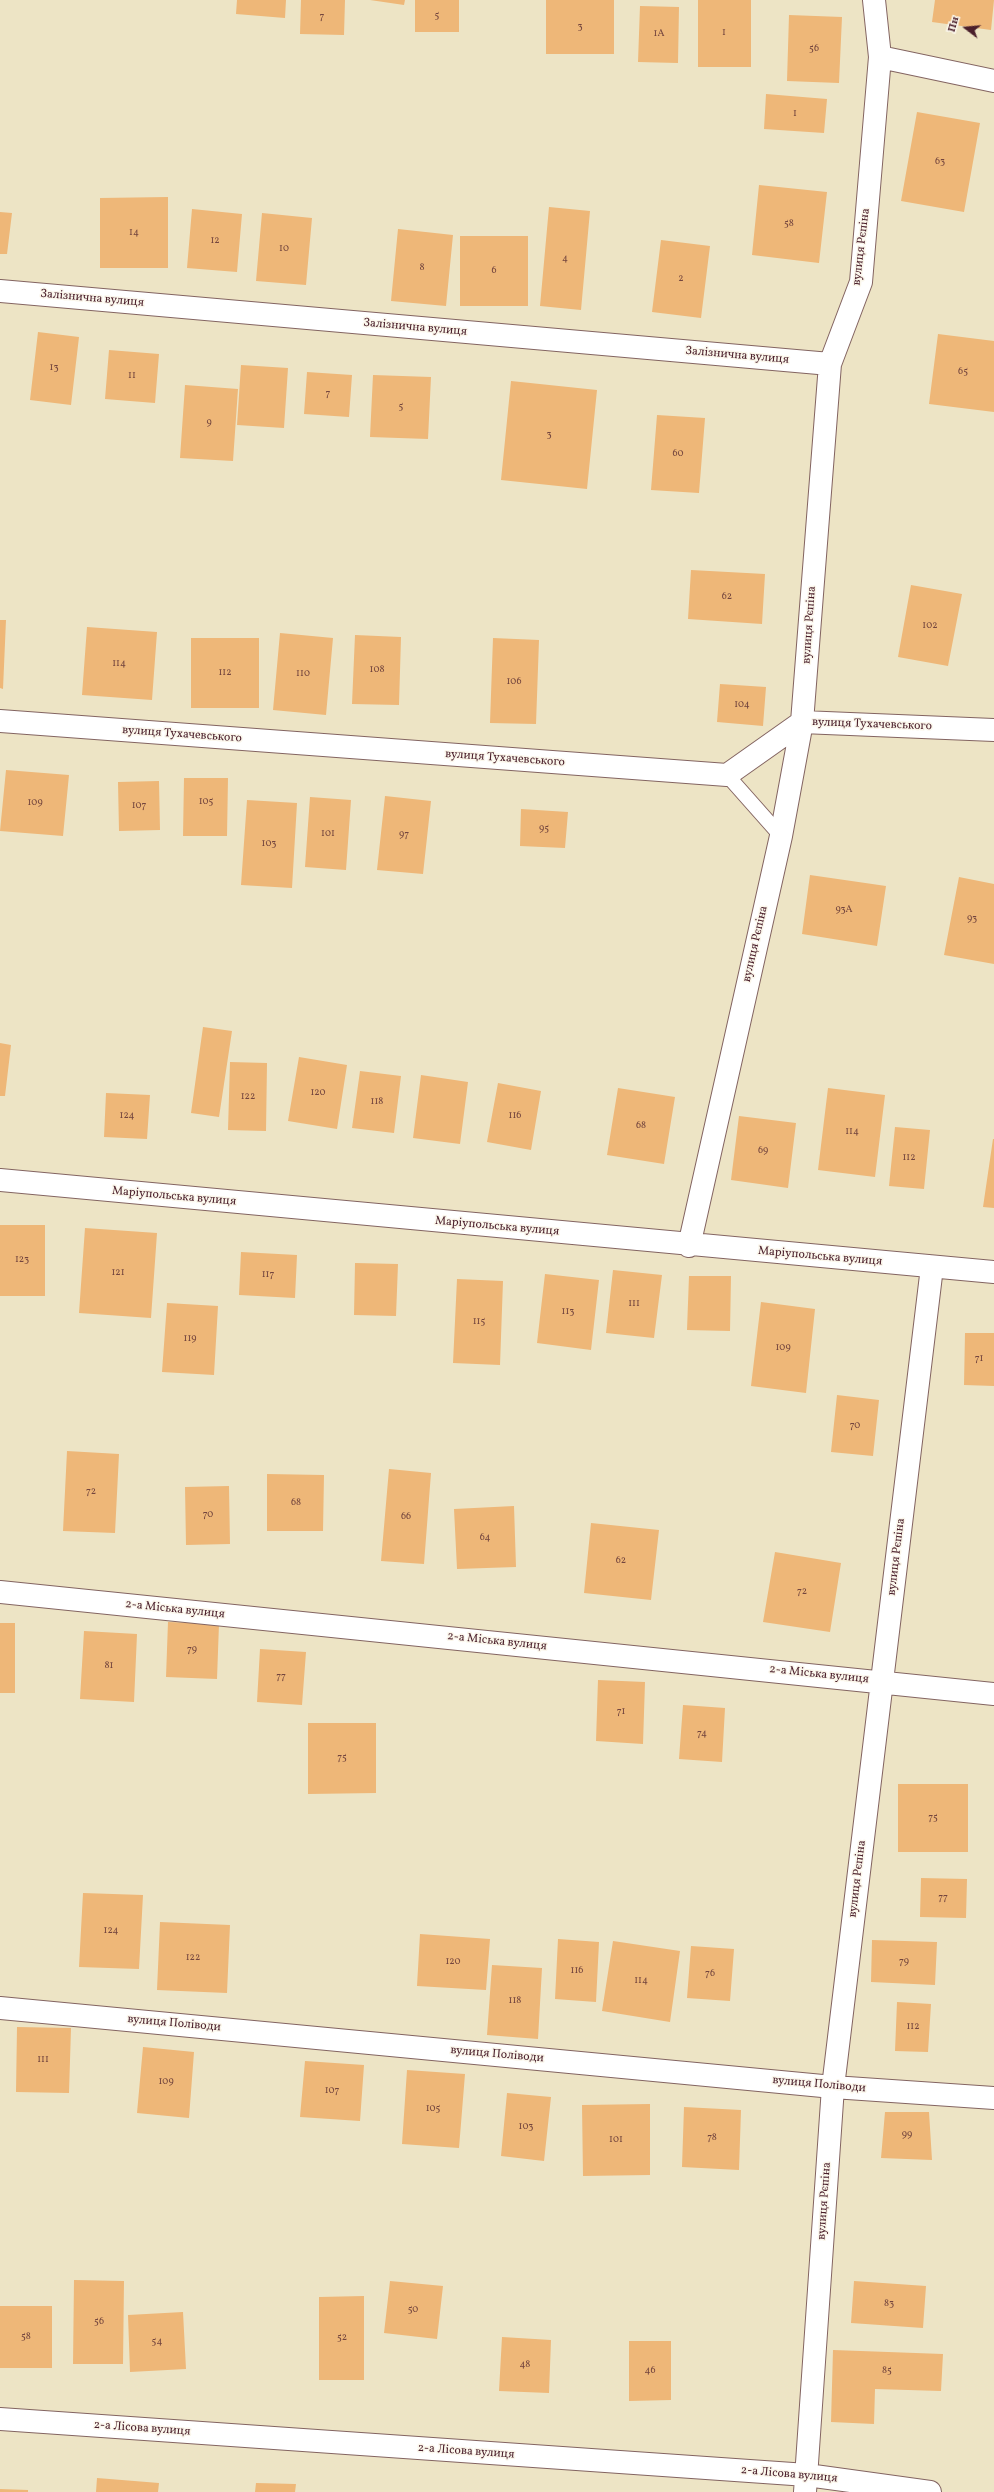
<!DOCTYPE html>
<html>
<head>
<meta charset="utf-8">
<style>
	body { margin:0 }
	#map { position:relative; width:994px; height:2492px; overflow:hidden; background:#ede4c5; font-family:Vollkorn,serif }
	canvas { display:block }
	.north { position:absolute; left:946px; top:8px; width:40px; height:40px; -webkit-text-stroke:3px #fbf7ec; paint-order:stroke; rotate:286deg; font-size:11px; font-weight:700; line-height:16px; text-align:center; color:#4a1f2b }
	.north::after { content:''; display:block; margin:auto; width:14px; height:18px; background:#4a1f2b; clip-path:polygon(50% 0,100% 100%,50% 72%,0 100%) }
</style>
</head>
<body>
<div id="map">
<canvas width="994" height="2492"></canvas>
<div class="north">Пн</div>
</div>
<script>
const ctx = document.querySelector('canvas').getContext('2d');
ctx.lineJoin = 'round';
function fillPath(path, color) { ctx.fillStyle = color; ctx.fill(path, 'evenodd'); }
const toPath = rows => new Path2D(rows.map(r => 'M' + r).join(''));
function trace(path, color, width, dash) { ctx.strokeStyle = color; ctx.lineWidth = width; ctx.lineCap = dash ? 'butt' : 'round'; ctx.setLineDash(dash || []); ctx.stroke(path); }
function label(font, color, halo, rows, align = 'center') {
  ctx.font = font + ' Vollkorn,serif'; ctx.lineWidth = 3; ctx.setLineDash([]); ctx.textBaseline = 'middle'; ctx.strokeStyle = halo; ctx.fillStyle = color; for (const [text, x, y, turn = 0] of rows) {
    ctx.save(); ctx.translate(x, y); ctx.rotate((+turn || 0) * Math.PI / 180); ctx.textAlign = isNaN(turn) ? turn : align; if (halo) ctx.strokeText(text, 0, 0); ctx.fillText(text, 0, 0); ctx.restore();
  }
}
const building = toPath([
	[237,0,286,0,285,18,236,14],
	[301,0,345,0,344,35,300,34],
	[370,0,405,0,404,5],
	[415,0,459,0,459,32,415,32],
	[546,0,614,0,614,54,546,54],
	[698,0,751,0,751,67,698,67],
	[935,0,994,0,991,30,932,22],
	[640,6,679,7,678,63,638,62],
	[789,15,842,17,839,83,787,81],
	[766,94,827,99,824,133,764,129],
	[917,112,980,123,964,212,901,201],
	[759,185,827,192,819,263,752,255],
	[168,197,168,268,100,268,100,198],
	[549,207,590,211,581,310,540,306],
	[192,209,242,214,237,272,187,268],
	[0,212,12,213,7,254,0,254],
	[262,213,312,218,306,285,256,281],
	[398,229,453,235,446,306,391,301],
	[460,236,528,236,528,306,460,306],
	[661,240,710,246,701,318,652,312],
	[38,332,79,337,71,405,30,400],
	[938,334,994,341,994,412,929,404],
	[109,350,159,354,155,403,105,399],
	[241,365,288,368,284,428,237,425],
	[307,372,352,375,349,417,304,414],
	[373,375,431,377,428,439,370,437],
	[511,381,597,390,587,489,501,480],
	[185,385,238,389,233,461,180,458],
	[657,415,705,418,699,493,651,490],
	[691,570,765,574,762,624,688,619],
	[911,585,962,594,948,666,898,657],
	[0,620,6,620,3,689,0,688],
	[87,627,157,632,152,700,82,695],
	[280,633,333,638,326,715,273,710],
	[355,635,401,637,399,705,352,704],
	[191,638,259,638,259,708,191,708],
	[493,638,539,640,536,724,490,723],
	[720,684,766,687,763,726,717,722],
	[6,770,69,775,63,836,0,831],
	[184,778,228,778,227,836,183,836],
	[159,781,160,830,119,831,118,782],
	[385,796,431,801,423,874,377,870],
	[310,797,351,800,346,870,305,867],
	[247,800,297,803,292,888,241,885],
	[521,809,568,812,565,848,520,846],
	[810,875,886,886,877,946,802,934],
	[959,877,994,884,994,964,944,955],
	[203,1027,232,1031,219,1117,191,1113],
	[0,1043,11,1045,5,1096,0,1096],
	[299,1057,347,1065,337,1129,288,1121],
	[230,1062,267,1063,266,1131,228,1130],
	[360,1071,401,1076,394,1133,352,1128],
	[421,1075,468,1082,460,1144,413,1138],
	[498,1083,541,1091,531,1150,487,1142],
	[618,1088,675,1097,664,1164,607,1155],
	[828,1088,885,1095,875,1177,818,1170],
	[106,1093,150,1095,147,1139,104,1137],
	[739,1116,796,1123,788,1188,731,1180],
	[895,1127,930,1130,924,1189,889,1186],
	[993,1139,994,1139,994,1208,983,1207],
	[0,1225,45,1225,45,1296,0,1296],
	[85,1228,157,1233,151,1318,79,1313],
	[241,1252,297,1255,295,1298,239,1295],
	[355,1263,398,1264,396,1316,354,1315],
	[613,1270,662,1275,654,1338,606,1333],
	[545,1274,599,1280,591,1350,537,1343],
	[689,1276,731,1276,730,1331,687,1330],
	[457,1279,503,1281,500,1365,453,1363],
	[761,1302,815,1309,806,1393,751,1386],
	[167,1303,218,1306,214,1375,162,1372],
	[965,1333,994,1333,994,1386,964,1385],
	[837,1395,879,1400,873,1456,831,1452],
	[67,1451,119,1454,115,1533,63,1531],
	[389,1469,431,1473,424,1564,381,1561],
	[267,1474,324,1475,323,1531,267,1531],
	[229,1486,230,1544,186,1545,185,1487],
	[514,1506,516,1567,457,1569,454,1509],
	[591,1523,659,1530,651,1600,584,1593],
	[775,1552,841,1563,830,1632,763,1622],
	[168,1622,219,1624,217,1679,166,1677],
	[0,1623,15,1623,15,1693,0,1693],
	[84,1631,137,1634,134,1702,80,1699],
	[260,1649,306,1652,302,1705,257,1702],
	[598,1680,645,1682,643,1744,596,1741],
	[683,1705,725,1708,722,1762,679,1759],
	[308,1723,376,1723,376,1793,308,1794],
	[898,1784,968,1784,968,1852,898,1852],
	[921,1878,967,1879,966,1918,920,1917],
	[83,1893,143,1895,139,1969,79,1967],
	[160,1922,230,1925,227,1993,157,1990],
	[420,1934,490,1939,486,1990,417,1986],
	[558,1939,599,1942,596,2002,555,1999],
	[872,1940,937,1942,935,1985,871,1982],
	[613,1941,680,1951,670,2022,602,2011],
	[691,1946,734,1949,730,2001,687,1998],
	[492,1965,542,1968,538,2039,487,2035],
	[897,2002,931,2004,928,2052,895,2051],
	[17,2027,71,2028,69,2093,16,2092],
	[143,2047,194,2052,189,2118,137,2113],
	[305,2061,364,2065,360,2121,300,2117],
	[407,2070,465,2074,459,2148,402,2144],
	[507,2093,551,2097,544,2161,501,2156],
	[650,2104,650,2175,583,2176,582,2105],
	[684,2107,741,2110,739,2170,682,2167],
	[885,2112,929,2112,932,2160,881,2158],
	[74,2280,124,2281,123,2364,73,2364],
	[390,2281,443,2286,437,2339,384,2333],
	[854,2281,926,2286,923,2328,851,2323],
	[364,2296,364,2380,319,2380,319,2297],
	[0,2306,52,2306,52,2368,0,2368],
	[183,2312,186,2369,130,2372,128,2315],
	[502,2337,551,2340,549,2393,499,2391],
	[629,2341,671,2341,671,2400,629,2401],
	[833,2350,943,2354,941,2391,875,2389,874,2424,831,2422],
	[97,2478,159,2483,158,2492,96,2492],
	[256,2483,296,2484,295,2492,255,2492],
	[0,2489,28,2490,28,2492,0,2492]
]);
const lane = toPath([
	[727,775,781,836]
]);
const street = toPath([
	[880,57,994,81],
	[0,291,830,364],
	[0,721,727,775,802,722,994,730],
	[0,1180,994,1272],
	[689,1246,781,836,802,722,830,364,861,282,880,57,874,0],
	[0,1592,994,1694],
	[0,2008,833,2087,994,2098],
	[0,2419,807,2475,930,2492],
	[805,2492,833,2087,932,1267]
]);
const numberNames = [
	["5",437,16],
	["7",322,17],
	["3",580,27],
	["1",724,33],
	["1А",659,34],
	["56",814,49],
	["1",795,114],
	["63",940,162],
	["58",789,224],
	["14",134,233],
	["12",215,241],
	["10",284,249],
	["4",565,259],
	["8",422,268],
	["6",494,271],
	["2",681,279],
	["13",54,368],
	["65",963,372],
	["11",132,376],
	["7",328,394],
	["5",401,407],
	["9",209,423],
	["3",549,435],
	["60",678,454],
	["62",727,597],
	["102",930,626],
	["114",119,664],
	["108",377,670],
	["112",225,673],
	["110",303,674],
	["106",514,682],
	["104",742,705],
	["105",206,802],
	["109",35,803],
	["107",139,806],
	["95",544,829],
	["101",328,834],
	["97",404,835],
	["103",269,844],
	["93А",844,910],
	["93",972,919],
	["120",318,1093],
	["122",248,1097],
	["118",377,1102],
	["124",127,1116],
	["116",515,1116],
	["68",641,1126],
	["114",852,1132],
	["69",763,1151],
	["112",909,1158],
	["123",22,1260],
	["121",118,1273],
	["117",268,1275],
	["111",634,1304],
	["113",568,1312],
	["115",479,1322],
	["119",190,1339],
	["109",783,1348],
	["71",979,1359],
	["70",855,1426],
	["72",91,1492],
	["68",296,1503],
	["70",208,1515],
	["66",406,1517],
	["64",485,1538],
	["62",621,1561],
	["72",802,1592],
	["79",192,1650],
	["81",109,1666],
	["77",281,1677],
	["71",621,1712],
	["74",702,1734],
	["75",342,1758],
	["75",933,1818],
	["77",943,1898],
	["124",111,1931],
	["122",193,1958],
	["120",453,1962],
	["79",904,1962],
	["116",577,1971],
	["76",710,1974],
	["114",641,1981],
	["118",515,2001],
	["112",913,2027],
	["111",43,2060],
	["109",166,2082],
	["107",332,2091],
	["105",433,2109],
	["103",526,2127],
	["99",907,2135],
	["78",712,2138],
	["101",616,2140],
	["83",889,2304],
	["50",413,2310],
	["56",99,2322],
	["58",26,2337],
	["52",342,2338],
	["54",157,2342],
	["48",525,2365],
	["46",650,2371],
	["85",887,2371]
];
const streetNames = [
	["вулиця Рєпіна",862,247,-83],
	["Залізнична вулиця",92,299,5],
	["Залізнична вулиця",415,328,5],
	["Залізнична вулиця",737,356,5],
	["вулиця Рєпіна",810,625,-86],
	["вулиця Тухачевського",872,725,2],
	["вулиця Тухачевського",182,735,4],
	["вулиця Тухачевського",505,759,4],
	["вулиця Рєпіна",756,944,-77],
	["Маріупольська вулиця",174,1197,5],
	["Маріупольська вулиця",497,1227,5],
	["Маріупольська вулиця",820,1257,5],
	["вулиця Рєпіна",897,1557,-83],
	["2-а Міська вулиця",175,1610,6],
	["2-а Міська вулиця",497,1642,6],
	["2-а Міська вулиця",819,1675,6],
	["вулиця Рєпіна",858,1879,-83],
	["вулиця Поліводи",174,2024,5],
	["вулиця Поліводи",497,2055,5],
	["вулиця Поліводи",819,2085,5],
	["вулиця Рєпіна",825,2201,-86],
	["2-а Лісова вулиця",142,2429,4],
	["2-а Лісова вулиця",466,2452,4],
	["2-а Лісова вулиця",789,2475,5]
];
fillPath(building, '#eeb778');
trace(lane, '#836461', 16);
trace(street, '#836461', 24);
trace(lane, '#fff', 14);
trace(street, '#fff', 22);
label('10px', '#73453e', null, numberNames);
label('12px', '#4a1f2b', '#fbf7ec', streetNames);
</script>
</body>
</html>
